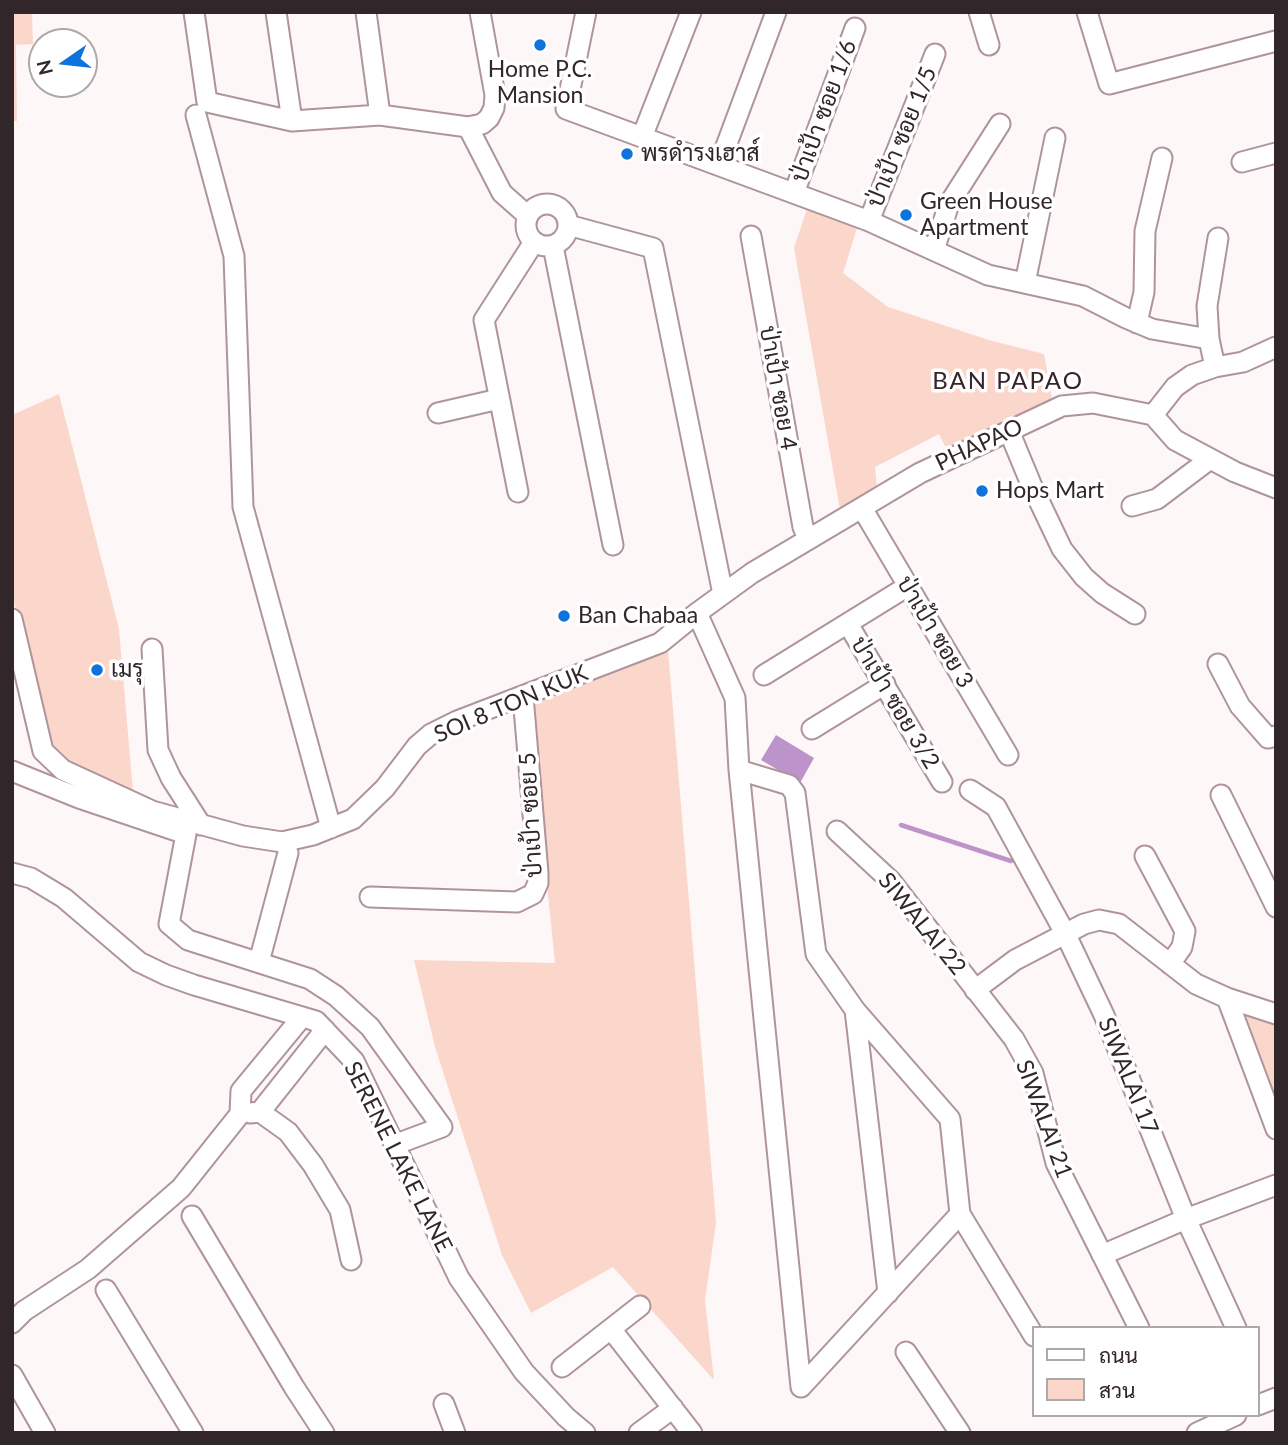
<!DOCTYPE html>
<html>
<head>
<meta charset="utf-8">
<style>
	body { margin:0 }
	#map { position:relative; width:1288px; height:1445px; overflow:hidden; background:#fdf7f8; font-family:Lato,Sarabun,sans-serif }
	canvas { display:block }
	.frame { position:absolute; inset:0; border:14px solid #312629; pointer-events:none }
	.legend { position:absolute; left:1032px; top:1326px; width:228px; height:91px; box-sizing:border-box; background:#fff; border:2px solid #ada8a9; margin:0; padding:9px 12px; list-style:none; font-size:21px; color:#312629 }
	.legend li { display:flex; align-items:center; gap:14px; height:35px }
	.legend b { width:35px; border:2px solid #ada8a9 }
	.north { position:absolute; left:28px; top:28px; width:70px; height:70px; box-sizing:border-box; background:#fff; border:2px solid #ada8a9; border-radius:50%; rotate:256deg; font-size:19px; font-weight:700; line-height:28px; text-align:center; color:#312629 }
	.north::after { content:''; display:block; margin:auto; width:24px; height:32px; background:#0e74dc; clip-path:polygon(50% 0,100% 100%,50% 72%,0 100%) }
</style>
</head>
<body>
<div id="map">
<canvas width="1288" height="1445"></canvas>
<div class="frame"></div>
<ul class="legend">
<li><b style="height:9px;background:#fff"></b>ถนน</li>
<li><b style="height:19px;background:#fbd7cb"></b>สวน</li>
</ul>
<div class="north">N</div>
</div>
<script>
const ctx = document.querySelector('canvas').getContext('2d');
ctx.lineJoin = 'round';
function fillPath(path, color) { ctx.fillStyle = color; ctx.fill(path, 'evenodd'); }
const toPath = rows => new Path2D(rows.map(r => 'M' + r).join(''));
function trace(path, color, width, dash) { ctx.strokeStyle = color; ctx.lineWidth = width; ctx.lineCap = dash ? 'butt' : 'round'; ctx.setLineDash(dash || []); ctx.stroke(path); }
function label(font, color, halo, rows, align = 'center') {
  ctx.font = font + ' Lato,Sarabun,sans-serif'; ctx.lineWidth = 7; ctx.setLineDash([]); ctx.textBaseline = 'middle'; ctx.strokeStyle = halo; ctx.fillStyle = color; for (const [text, x, y, turn = 0] of rows) {
    ctx.save(); ctx.translate(x, y); ctx.rotate((+turn || 0) * Math.PI / 180); ctx.textAlign = isNaN(turn) ? turn : align; if (halo) ctx.strokeText(text, 0, 0); ctx.fillText(text, 0, 0); ctx.restore();
  }
}
const green = toPath([
	[12,12,32,12,33,44,16,45,17,121,12,121],
	[807,209,857,228,843,273,888,307,989,340,1044,354,1053,404,947,450,939,434,875,467,877,488,840,510,794,248],
	[59,394,119,629,133,792,68,761,49,748,12,593,12,415],
	[668,650,716,1223,705,1300,714,1380,613,1267,531,1313,502,1255,435,1047,414,960,555,963,528,698],
	[1241,1012,1276,1024,1276,1104]
]);
const water = toPath([
	[776,735,814,758,800,783,761,760]
]);
const stream = toPath([
	[901,825,1011,861]
]);
const street = toPath([
	[194,12,207,102,292,121],
	[276,12,292,121,380,115],
	[366,12,380,115,468,127,482,124,489,118,494,108,495,95,480,12],
	[586,12,566,109,869,221,988,275,1083,296,1126,318,1152,329,1209,339,1215,367],
	[979,12,989,45],
	[1087,12,1109,84,1276,41],
	[196,115,234,256,243,507,331,828],
	[468,127,502,193,528,216],
	[642,137,691,12],
	[1242,162,1276,153],
	[719,165,776,12],
	[794,193,855,28],
	'526 225a21 21 0 1 1 42 0a21 21 0 1 1-42 0Z',
	[869,221,935,54],
	[568,225,653,248,723,594],
	[751,236,803,527,808,538],
	[553,246,613,545],
	[934,250,949,204,1000,124],
	[1025,283,1055,138],
	[1137,323,1144,292,1145,231,1162,158],
	[1209,339,1207,306,1218,238],
	[438,413,499,399],
	[1153,415,1175,387,1192,375,1215,367,1243,362,1276,347],
	[1153,415,1175,440,1235,472,1276,488],
	[1009,431,1031,484,1062,549,1084,577,1102,593,1135,614],
	[518,492,484,320,534,242],
	[1132,506,1157,499,1210,459],
	[862,508,1008,755],
	[697,613,735,698,739,770,801,1387],
	[12,619,43,751,63,770,152,811,243,836,282,842,313,835,353,819,385,788,417,746,431,734,457,721,660,643,697,613,752,573,920,473,1062,406,1093,403,1153,415],
	[848,624,942,782],
	[152,649,158,750,171,778,201,825],
	[1218,664,1240,706,1268,738,1276,736],
	[764,675,908,586],
	[812,729,885,684],
	[739,770,789,785,795,793,816,954,855,1010,950,1119,960,1214,1034,1336],
	[12,771,79,798,186,834,169,924,188,940,310,979,336,996,370,1027,442,1127,394,1145],
	[970,790,996,807,1066,935,1104,1015,1186,1219,1236,1328],
	[1221,795,1276,907],
	[837,831,891,881,1014,1039,1033,1073,1056,1163,1139,1328],
	[1145,856,1185,931,1182,947,1170,964],
	[12,873,31,878,64,898,139,962,166,975,194,985,316,1021,354,1061,459,1278,524,1372,566,1417,585,1433],
	[370,897,517,902,533,894,538,883,538,873,523,696],
	[259,962,288,853],
	[975,990,1015,960,1084,924,1099,920,1119,924,1196,984,1227,998,1276,1014],
	[1227,998,1276,1129],
	[855,1010,888,1293],
	[260,1112,288,1132,313,1165,340,1210,351,1260],
	[250,1113,260,1112,325,1030],
	[192,1216,294,1387,324,1433],
	[1102,1255,1186,1219,1276,1185],
	[106,1290,193,1433],
	[12,1323,24,1311,88,1269,181,1188,240,1114,241,1091,302,1017],
	[611,1329,692,1433],
	[906,1352,960,1433],
	[562,1367,640,1306],
	[12,1375,45,1433],
	[801,1387,960,1214],
	[444,1404,455,1433],
	[1258,1405,1276,1398],
	[639,1433,673,1408],
	[1197,1433,1236,1415]
]);
const markers = [
	[540,45,7,"#0e74dc"],
	[627,154,7,"#0e74dc"],
	[906,215,7,"#0e74dc"],
	[982,491,7,"#0e74dc"],
	[564,616,7,"#0e74dc"],
	[97,670,7,"#0e74dc"]
];
const poiNames = [
	["Home P.C.",540,70,"center"],
	["Mansion",540,96,"center"],
	["พรดำรงเฮาส์",641,154],
	["Green House",920,202],
	["Apartment",920,228],
	["Hops Mart",996,491],
	["Ban Chabaa",578,616],
	["เมรุ",111,670]
];
const streetNames = [
	["ป่าเป้า ซอย 1/6",824,111,-70],
	["ป่าเป้า ซอย 1/5",902,137,-68],
	["ป่าเป้า ซอย 4",778,388,80],
	["PHAPAO",979,445,-25],
	["ป่าเป้า ซอย 3",935,632,59],
	["ป่าเป้า ซอย 3/2",895,703,59],
	["SOI 8 TON KUK",511,704,-23],
	["ป่าเป้า ซอย 5",531,815,-93],
	["SIWALAI 22",922,924,51],
	["SIWALAI 17",1128,1076,68],
	["SIWALAI 21",1044,1119,70],
	["SERENE LAKE LANE",398,1157,63]
];
const neighbourhoodNames = [
	["BAN PAPAO",1008,381]
];
fillPath(green, '#fbd7cb');
fillPath(water, '#bc93ca');
trace(stream, '#bc93ca', 4.5);
trace(street, '#af949c', 23);
trace(street, '#fff', 19);
for (const [x, y, r, color] of markers) { const dot = new Path2D(); dot.arc(x, y, r, 0, 2 * Math.PI); ctx.fillStyle = color; ctx.fill(dot); trace(dot, '#fff', 2.5); }
label('23px', '#312629', '#fff', poiNames, 'left');
label('23px', '#312629', '#fff', streetNames);
ctx.letterSpacing = '2px';
label('24px', '#38232a', '#fff', neighbourhoodNames);
ctx.letterSpacing = '0px';
</script>
</body>
</html>
